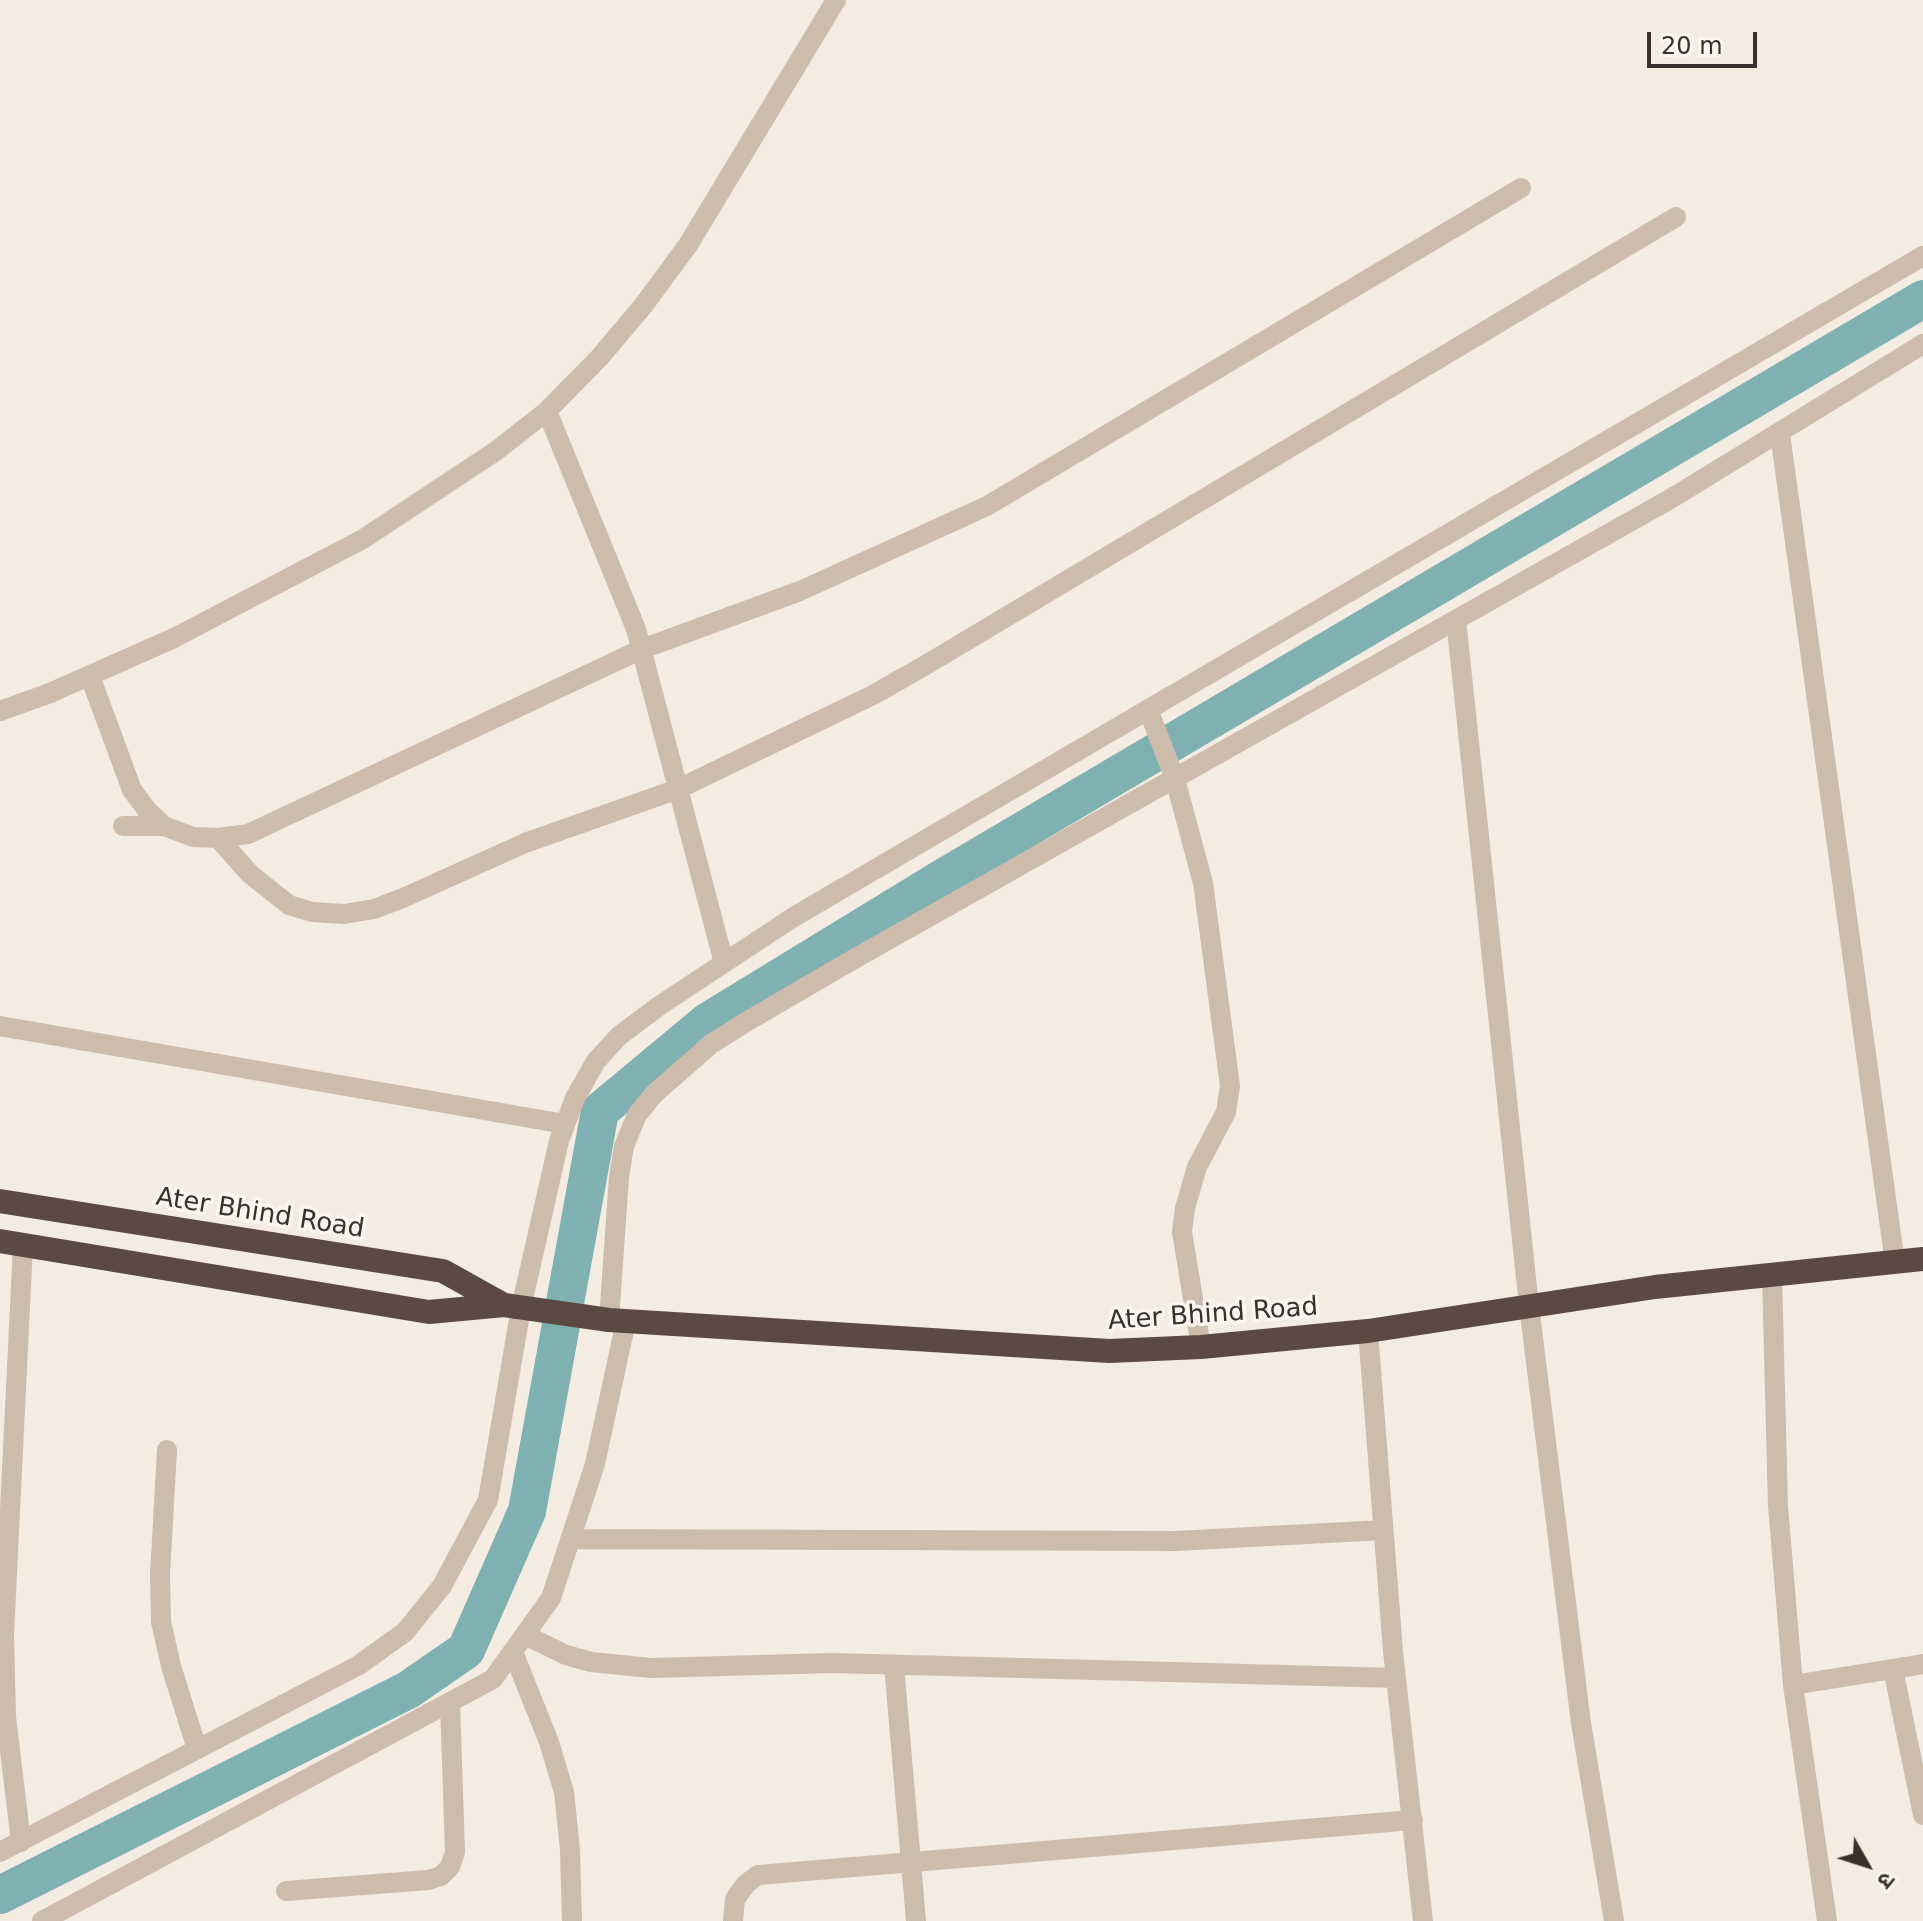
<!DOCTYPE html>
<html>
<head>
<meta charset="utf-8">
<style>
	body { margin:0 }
	#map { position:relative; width:1923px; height:1921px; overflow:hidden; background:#f4ebe1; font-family:"DejaVu Sans","Noto Sans Devanagari",sans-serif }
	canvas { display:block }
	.north { position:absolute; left:1827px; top:1825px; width:80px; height:80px; -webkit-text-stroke:6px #fbf5ee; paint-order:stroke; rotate:129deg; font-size:22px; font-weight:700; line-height:32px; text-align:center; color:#3b302b }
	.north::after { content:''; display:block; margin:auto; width:28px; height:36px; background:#3b302b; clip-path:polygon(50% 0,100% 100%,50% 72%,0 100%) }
	.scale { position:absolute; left:1647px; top:32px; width:110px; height:36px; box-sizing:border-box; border:4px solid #3b302b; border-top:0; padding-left:10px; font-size:24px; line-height:28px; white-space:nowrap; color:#3b302b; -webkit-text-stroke:6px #fbf5ee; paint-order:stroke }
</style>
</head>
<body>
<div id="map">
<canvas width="1923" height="1921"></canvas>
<div class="north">उ</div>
<div class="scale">20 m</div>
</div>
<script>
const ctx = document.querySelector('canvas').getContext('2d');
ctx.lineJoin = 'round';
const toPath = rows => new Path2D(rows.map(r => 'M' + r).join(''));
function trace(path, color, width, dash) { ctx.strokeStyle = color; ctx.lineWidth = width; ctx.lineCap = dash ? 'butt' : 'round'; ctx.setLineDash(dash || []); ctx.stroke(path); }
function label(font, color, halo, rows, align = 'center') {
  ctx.font = font + ' "DejaVu Sans",sans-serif'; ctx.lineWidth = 7; ctx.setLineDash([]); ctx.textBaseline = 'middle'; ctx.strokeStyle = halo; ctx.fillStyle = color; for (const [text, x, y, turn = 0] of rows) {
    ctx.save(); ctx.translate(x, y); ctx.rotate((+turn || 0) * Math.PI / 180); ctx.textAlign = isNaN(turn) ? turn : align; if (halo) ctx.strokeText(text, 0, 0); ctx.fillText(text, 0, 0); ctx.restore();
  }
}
const canal = toPath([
	[0,1895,408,1690,466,1650,527,1511,600,1111,707,1022,941,879,1923,299]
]);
const minor = toPath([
	[547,411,636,629,724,963],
	[1780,434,1895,1263],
	[1456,620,1529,1306,1581,1723,1614,1921],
	[90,676,132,790,147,810,164,826,193,837,218,838,248,834,642,649,800,591,987,506,1521,188],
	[1148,709,1175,779,1203,883,1230,1086,1226,1112,1197,1167,1185,1208,1182,1232,1201,1347],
	[0,711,50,693,174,638,363,539,496,451,547,411,599,358,643,306,688,245,836,0],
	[123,826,164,826],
	[218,838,250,874,289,905,312,912,344,914,374,909,403,898,525,843,678,789,873,695,924,666,1676,217],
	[0,1026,565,1124],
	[1772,1276,1778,1506,1793,1685,1827,1921],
	[609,1320,619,1177,624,1146,637,1115,654,1094,711,1044,751,1019,854,959,1672,498,1923,344],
	[1368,1331,1393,1651,1423,1921],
	[167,1450,160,1574,161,1622,171,1666,197,1749],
	[570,1539,1175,1541,1383,1530],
	[525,1635,566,1655,591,1662,651,1668,833,1663,1396,1678],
	[513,1652,549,1742,564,1792,570,1850,572,1921],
	[894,1665,916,1921],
	[1893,1669,1923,1815],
	[1793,1685,1923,1664],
	[21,1842,6,1717,4,1634,23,1245],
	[0,1852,359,1665,405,1632,442,1586,488,1500,521,1308,559,1141,575,1098,596,1061,619,1036,659,1006,792,918,1923,256],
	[286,1891,428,1880,441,1876,450,1867,455,1852,450,1703],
	[42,1921,493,1679,551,1598,595,1464,626,1321],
	[733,1921,735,1899,746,1884,758,1875,1413,1820]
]);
const highway = toPath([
	[0,1201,443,1271,504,1305],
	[0,1241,429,1312,504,1305,609,1320,1109,1351,1201,1347,1368,1331,1655,1287,1923,1259]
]);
const streetNames = [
	["Ater Bhind Road",260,1214,9],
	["Ater Bhind Road",1213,1315,-4]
];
trace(canal, '#7fb0b2', 38);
trace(minor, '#cdbbac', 20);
trace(highway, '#5c4a42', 24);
label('26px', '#3b302b', '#fbf5ee', streetNames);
</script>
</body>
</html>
